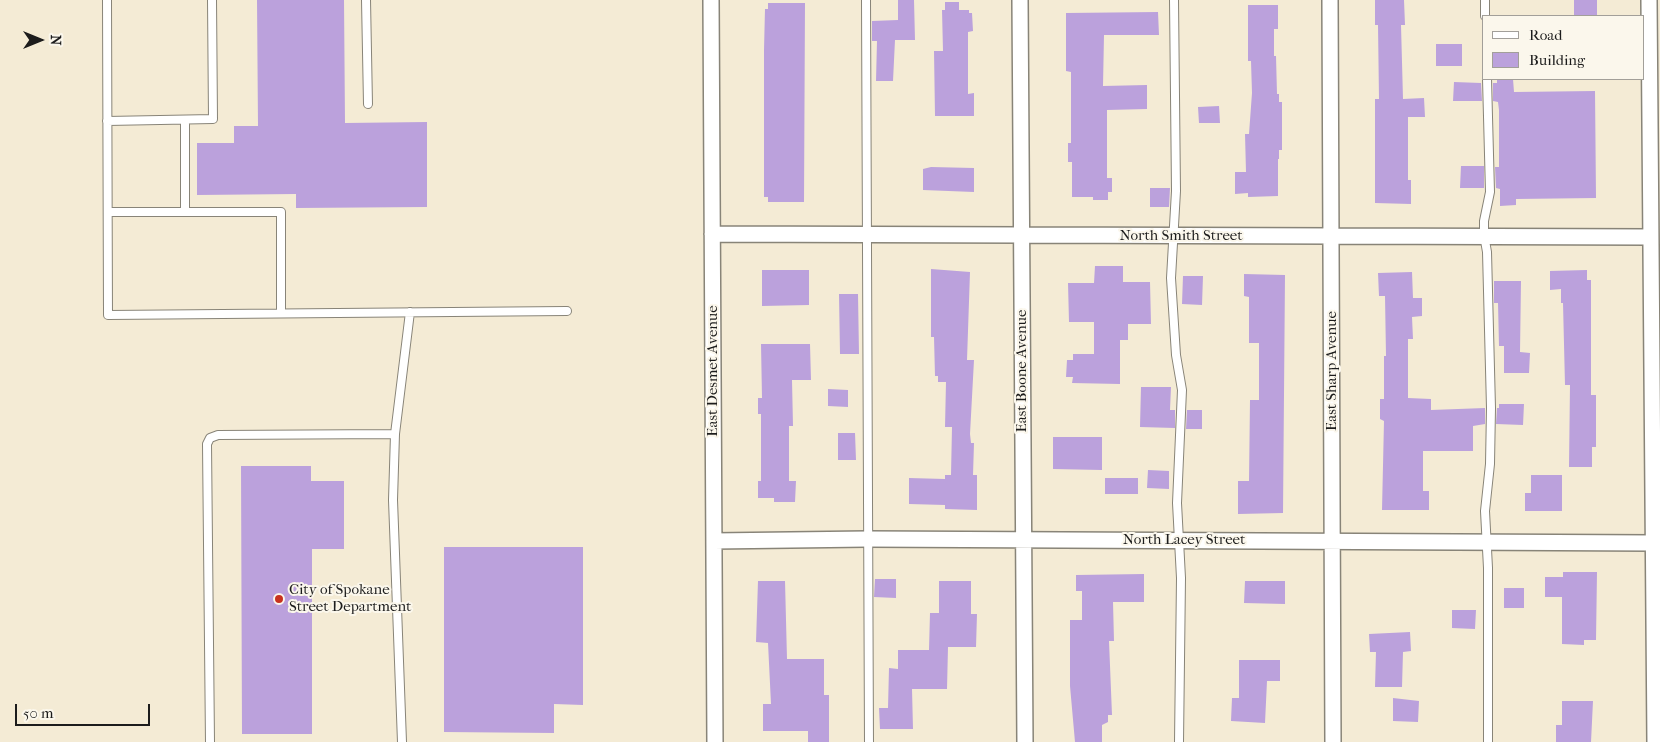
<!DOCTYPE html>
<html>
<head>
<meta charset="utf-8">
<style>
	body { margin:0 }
	#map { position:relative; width:1660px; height:742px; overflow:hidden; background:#f4ebd5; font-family:"IM FELL French Canon",serif }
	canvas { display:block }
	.legend { position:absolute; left:1482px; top:15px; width:162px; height:65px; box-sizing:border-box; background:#fbf7ec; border:1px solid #a29f99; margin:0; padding:6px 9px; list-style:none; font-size:15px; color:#1c1c1c }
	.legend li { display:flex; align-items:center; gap:10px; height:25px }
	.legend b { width:25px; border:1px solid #a29f99 }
	.north { position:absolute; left:15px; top:15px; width:50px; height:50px; -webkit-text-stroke:4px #fbf7ec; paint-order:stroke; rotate:90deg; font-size:14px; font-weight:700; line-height:20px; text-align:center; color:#1c1c1c }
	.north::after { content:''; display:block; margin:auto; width:18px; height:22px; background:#1c1c1c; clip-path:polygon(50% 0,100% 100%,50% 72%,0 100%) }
	.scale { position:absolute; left:15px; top:704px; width:135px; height:22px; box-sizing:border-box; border:2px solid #1c1c1c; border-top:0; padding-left:6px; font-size:15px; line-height:18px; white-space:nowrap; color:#1c1c1c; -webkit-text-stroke:4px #fbf7ec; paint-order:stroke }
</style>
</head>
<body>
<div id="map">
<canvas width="1660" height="742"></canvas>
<ul class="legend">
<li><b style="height:6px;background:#fff"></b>Road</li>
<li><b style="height:14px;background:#bba1dc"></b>Building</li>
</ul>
<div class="north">N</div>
<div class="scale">50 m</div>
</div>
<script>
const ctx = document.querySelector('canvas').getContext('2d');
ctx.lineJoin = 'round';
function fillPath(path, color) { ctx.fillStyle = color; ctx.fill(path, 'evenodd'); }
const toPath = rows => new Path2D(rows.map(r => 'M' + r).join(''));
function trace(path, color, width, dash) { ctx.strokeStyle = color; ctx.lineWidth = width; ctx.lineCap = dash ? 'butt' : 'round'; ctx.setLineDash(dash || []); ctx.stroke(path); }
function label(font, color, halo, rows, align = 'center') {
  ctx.font = font + ' "IM FELL French Canon",serif'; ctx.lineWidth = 4; ctx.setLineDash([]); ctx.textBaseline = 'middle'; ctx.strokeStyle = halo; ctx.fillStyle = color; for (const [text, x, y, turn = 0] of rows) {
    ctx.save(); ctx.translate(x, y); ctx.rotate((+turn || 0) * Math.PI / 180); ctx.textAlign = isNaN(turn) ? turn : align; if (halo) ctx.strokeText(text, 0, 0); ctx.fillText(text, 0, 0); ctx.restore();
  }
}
const building = toPath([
	[257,0,344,0,345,123,427,122,427,207,296,208,296,194,197,195,197,143,234,143,234,126,258,126],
	[898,0,914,0,915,40,895,40,893,81,876,81,877,41,872,41,872,21,898,20],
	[1375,0,1404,0,1405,25,1401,25,1403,99,1424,98,1425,117,1408,117,1408,180,1411,180,1411,204,1375,203,1375,99,1379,99,1378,25,1375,25],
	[1574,0,1597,0,1597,16,1574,16],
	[945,2,959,2,959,10,969,10,969,13,972,13,973,31,968,32,968,94,974,93,974,116,935,116,934,51,943,51,942,10,945,10],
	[768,3,805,3,804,202,768,202,768,197,764,197,764,50,765,9,768,9],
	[1248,5,1278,5,1278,29,1274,29,1274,56,1276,56,1277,94,1279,94,1279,102,1282,102,1282,150,1279,150,1279,159,1278,159,1278,196,1248,197,1248,193,1235,194,1235,172,1246,172,1245,134,1249,134,1252,93,1251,61,1248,61],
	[1158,12,1159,35,1104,35,1103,86,1147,85,1147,109,1107,110,1107,178,1112,178,1112,192,1108,192,1108,200,1093,200,1093,197,1072,197,1072,162,1068,162,1068,143,1071,143,1071,72,1066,71,1066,13],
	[1436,44,1462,44,1462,66,1436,66],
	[1497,79,1513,79,1514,92,1595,91,1596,198,1516,199,1516,205,1500,206,1500,189,1496,188,1495,167,1499,167,1499,110,1498,102,1493,101,1493,83,1497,83],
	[1454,82,1481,83,1482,101,1453,101],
	[1219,106,1220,123,1199,123,1198,107],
	[1461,166,1484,166,1484,188,1460,188],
	[931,167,974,168,974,192,923,190,923,169],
	[1150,188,1170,188,1169,207,1150,207],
	[1095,266,1123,266,1123,282,1150,282,1151,324,1128,324,1128,340,1120,340,1120,384,1072,383,1073,377,1066,377,1067,360,1073,360,1073,354,1094,354,1094,322,1069,322,1068,283,1094,283],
	[931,269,970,272,967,360,974,360,970,434,971,443,974,443,973,475,977,475,977,510,945,509,945,505,909,504,909,478,945,479,945,475,951,475,952,427,945,427,946,382,938,382,938,376,935,376,934,337,931,337],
	[762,270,809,270,809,305,762,306],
	[1587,270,1587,280,1591,280,1591,395,1596,395,1596,447,1592,447,1592,467,1569,467,1570,385,1565,385,1563,303,1561,303,1561,289,1550,290,1550,271],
	[1412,272,1413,298,1422,298,1422,316,1412,317,1413,339,1408,339,1408,398,1431,399,1431,410,1485,408,1485,424,1473,426,1473,451,1423,451,1423,491,1429,491,1429,510,1382,510,1384,421,1380,419,1380,399,1384,399,1384,356,1386,356,1385,296,1379,296,1378,273],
	[1244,274,1285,275,1283,513,1238,514,1238,481,1249,481,1250,400,1259,400,1259,343,1249,343,1249,297,1244,296],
	[1183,276,1203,276,1202,305,1182,304],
	[1494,281,1521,281,1520,352,1530,353,1529,373,1504,373,1504,346,1499,346,1498,303,1494,303],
	[839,294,858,294,859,354,840,354],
	[761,344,810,344,811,380,792,380,793,426,789,426,789,481,796,481,795,502,774,502,774,498,758,498,758,481,761,481,761,414,758,414,758,398,762,398],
	[1141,387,1171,387,1170,410,1175,410,1175,428,1140,427],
	[828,389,848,390,848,407,828,406],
	[1499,404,1524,404,1523,425,1496,424,1497,408,1499,408],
	[1187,410,1202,410,1202,429,1186,429],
	[838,433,855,433,856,460,838,460],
	[1053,437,1102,437,1102,470,1053,469],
	[241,466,311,466,311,481,344,481,344,549,312,549,312,734,242,734],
	[1148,470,1169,471,1169,489,1147,488],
	[1531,475,1562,475,1562,511,1525,511,1525,493,1531,493],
	[1105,478,1138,478,1138,494,1105,494],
	[444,547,583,547,583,705,554,704,554,733,444,732],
	[1563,572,1597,572,1596,640,1584,640,1584,645,1562,644,1562,597,1545,597,1545,577,1563,577],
	[1144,574,1144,602,1113,602,1114,641,1109,641,1112,715,1108,715,1108,722,1102,725,1102,742,1075,742,1070,686,1070,620,1082,620,1082,591,1076,591,1076,575],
	[875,579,896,579,896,598,874,597],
	[758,581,785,581,787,659,824,659,824,695,829,695,829,742,808,742,808,731,763,731,763,704,771,704,768,643,756,642],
	[939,581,971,581,971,614,977,614,976,647,948,647,947,689,912,689,913,729,880,729,879,708,888,708,889,668,898,669,898,650,929,650,930,613,939,613],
	[1245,581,1285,581,1285,604,1244,603],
	[1504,588,1524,588,1524,608,1504,608],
	[1452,610,1476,610,1475,629,1452,628],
	[1410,632,1411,651,1403,652,1402,687,1375,687,1376,652,1370,652,1369,634],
	[1239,660,1280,660,1280,681,1267,681,1265,723,1231,721,1232,698,1239,698],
	[1393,698,1419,701,1418,722,1393,721],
	[1562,701,1593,701,1591,742,1556,742,1556,725,1562,725]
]);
const lane = toPath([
	[107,0,108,315,567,311],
	[366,0,368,104],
	[866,0,869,742],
	[1174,0,1176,191,1171,278,1176,355,1182,390,1177,503,1181,578,1179,742],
	[1485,0,1485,16],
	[1487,79,1490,192,1484,221,1484,235,1487,252,1491,408,1490,464,1485,511,1488,568,1488,742],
	[185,120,185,212],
	[107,121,213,119,212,0],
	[108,212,281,212,281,313],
	[210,742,207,444,210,438,218,435,395,434],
	[402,742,393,500,395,434,410,312]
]);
const street = toPath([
	[711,0,715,742],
	[1020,0,1025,742],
	[1330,0,1333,742],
	[1649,0,1655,742],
	[712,234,1650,237],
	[714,541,867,539,1653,543]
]);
const markers = [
	[279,599,5,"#c8321e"]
];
const streetNames = [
	["North Smith Street",1181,236],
	["East Desmet Avenue",713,371,-90],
	["East Boone Avenue",1022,371,-90],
	["East Sharp Avenue",1332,371,-90],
	["North Lacey Street",1184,540]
];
const poiNames = [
	["City of Spokane",289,590],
	["Street Department",289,607]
];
fillPath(building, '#bba1dc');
trace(lane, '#888478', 10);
trace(street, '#888478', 18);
trace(lane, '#fff', 8);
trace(street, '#fff', 15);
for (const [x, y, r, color] of markers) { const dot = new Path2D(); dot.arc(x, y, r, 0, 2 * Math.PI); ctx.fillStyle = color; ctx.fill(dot); trace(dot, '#fbf7ec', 2); }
label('15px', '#1c1c1c', '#fbf7ec', streetNames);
label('15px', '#1c1c1c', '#fbf7ec', poiNames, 'left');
</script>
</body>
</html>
